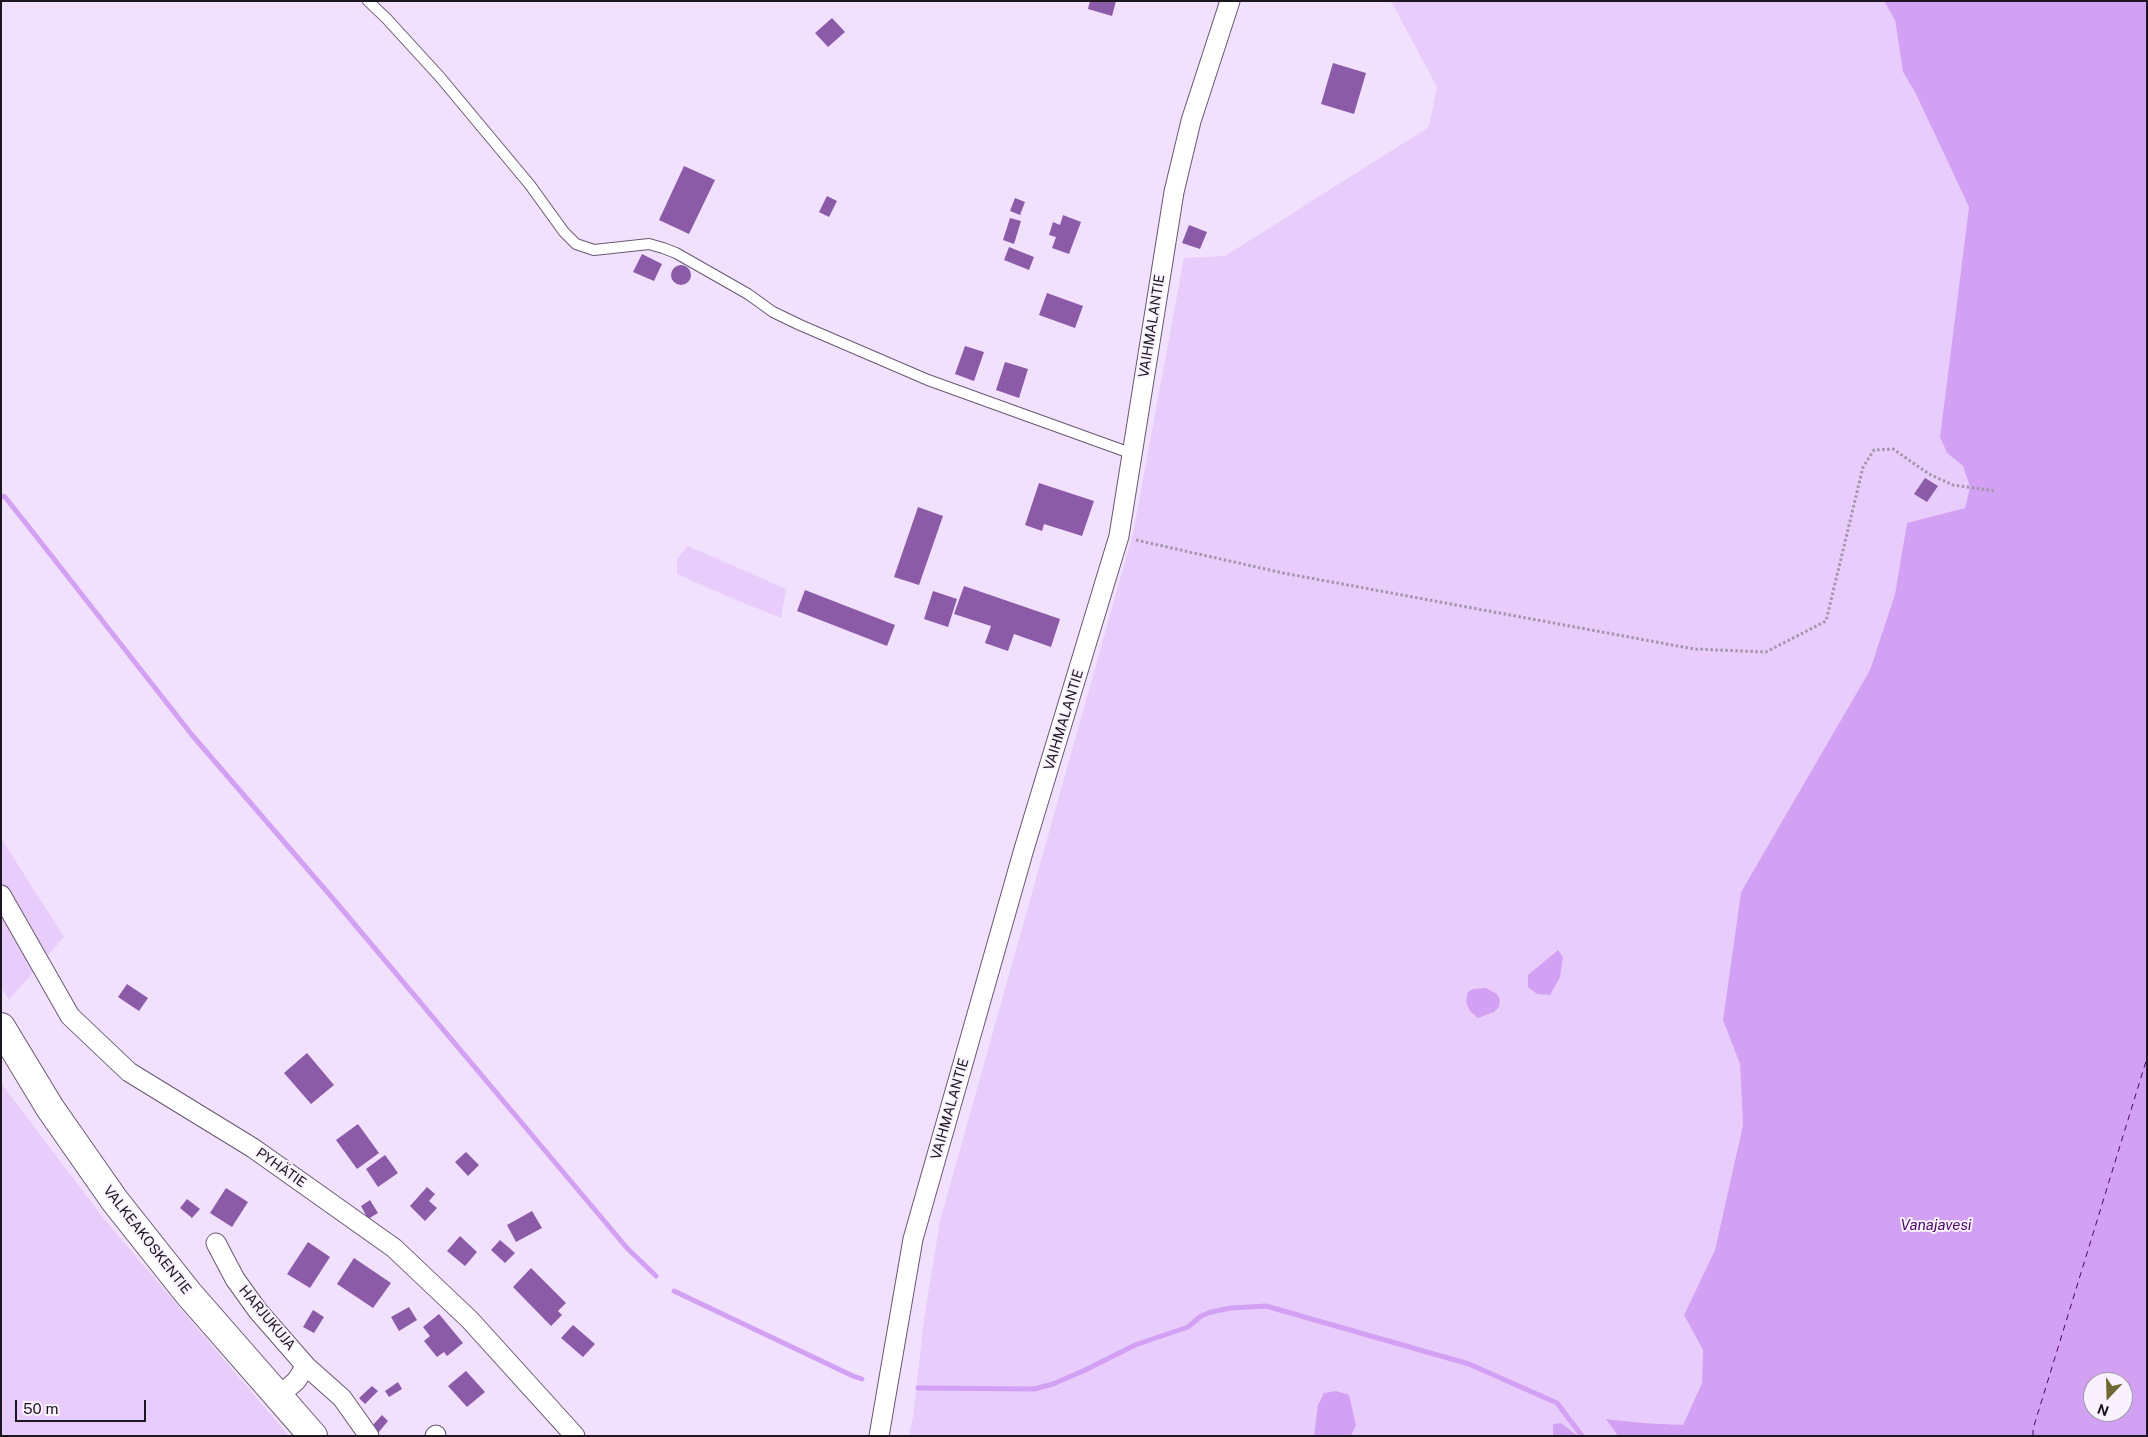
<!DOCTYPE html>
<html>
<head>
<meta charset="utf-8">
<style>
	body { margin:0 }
	#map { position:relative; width:2148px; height:1437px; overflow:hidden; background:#f2e0ff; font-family:"Public Sans",sans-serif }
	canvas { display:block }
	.frame { position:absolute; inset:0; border:2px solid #1c1620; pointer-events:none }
	.north { position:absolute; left:2083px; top:1372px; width:50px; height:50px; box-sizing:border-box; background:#f9f2fe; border:1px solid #a19aa5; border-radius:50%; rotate:201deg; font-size:14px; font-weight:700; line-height:20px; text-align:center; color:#1c1620 }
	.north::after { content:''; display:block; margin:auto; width:18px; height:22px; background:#6e6733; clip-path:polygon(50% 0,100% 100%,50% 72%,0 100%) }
	.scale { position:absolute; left:15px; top:1400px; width:131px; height:22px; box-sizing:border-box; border:2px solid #1c1620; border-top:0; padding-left:6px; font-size:15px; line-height:18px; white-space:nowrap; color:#1c1620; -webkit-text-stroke:4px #f9f2fe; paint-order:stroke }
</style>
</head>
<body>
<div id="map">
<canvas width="2148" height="1437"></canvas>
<div class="frame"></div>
<div class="north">N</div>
<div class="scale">50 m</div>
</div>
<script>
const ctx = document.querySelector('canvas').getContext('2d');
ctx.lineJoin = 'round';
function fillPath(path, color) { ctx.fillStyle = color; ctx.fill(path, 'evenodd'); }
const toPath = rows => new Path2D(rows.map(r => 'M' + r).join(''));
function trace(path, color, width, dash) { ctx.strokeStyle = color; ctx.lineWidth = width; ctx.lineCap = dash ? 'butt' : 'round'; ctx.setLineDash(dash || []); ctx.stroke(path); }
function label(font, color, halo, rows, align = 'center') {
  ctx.font = font + ' "Public Sans",sans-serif'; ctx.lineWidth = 4; ctx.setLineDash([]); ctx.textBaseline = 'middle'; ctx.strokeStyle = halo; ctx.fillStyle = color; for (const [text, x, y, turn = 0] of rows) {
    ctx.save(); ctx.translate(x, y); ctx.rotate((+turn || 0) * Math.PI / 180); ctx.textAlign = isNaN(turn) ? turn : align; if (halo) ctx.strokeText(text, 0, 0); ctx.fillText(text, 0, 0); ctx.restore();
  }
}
const green = toPath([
	[1391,1,1884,1,1895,20,1903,72,1915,92,1969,207,1940,437,1947,453,1963,466,1970,487,1965,508,1907,524,1895,594,1870,670,1741,892,1723,1020,1740,1064,1743,1125,1715,1250,1684,1315,1703,1350,1702,1383,1683,1425,1643,1423,1607,1419,1618,1436,1578,1436,1561,1423,1554,1424,1553,1436,909,1436,913,1417,924,1319,940,1221,1133,533,1184,258,1225,256,1429,127,1437,87],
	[688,546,786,589,781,618,729,597,677,574,677,559],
	[1,838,64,937,9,1000,1,987],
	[1,1083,104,1219,289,1436,1,1436]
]);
const water = toPath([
	[1884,1,2147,1,2147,1436,1618,1436,1606,1419,1643,1423,1683,1425,1702,1383,1703,1350,1684,1315,1715,1250,1743,1125,1740,1064,1723,1020,1741,892,1870,670,1895,594,1907,523,1965,508,1970,487,1963,466,1947,453,1940,437,1969,207,1915,92,1903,72,1895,20],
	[2093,1382,2123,1382,2123,1412,2093,1412],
	[1558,950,1563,957,1560,977,1550,995,1537,994,1528,987,1528,975],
	[1486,988,1497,994,1500,1000,1499,1007,1494,1012,1478,1018,1470,1011,1466,1002,1468,992,1473,989],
	[1336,1391,1349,1395,1356,1425,1351,1436,1314,1436,1318,1405,1324,1393],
	[1561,1423,1570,1430,1578,1436,1553,1436,1553,1424]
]);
const stream = toPath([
	[1,496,5,497,32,531,192,735,335,901,627,1248,656,1276],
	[674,1291,853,1376,862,1379],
	[918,1388,1034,1389,1053,1384,1083,1371,1135,1345,1188,1327,1201,1316,1211,1312,1231,1308,1266,1306,1469,1364,1557,1403,1582,1436]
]);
const ferry = toPath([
	[2033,1436,2033,1429,2147,1058]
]);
const building = toPath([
	[1090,1,1116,1,1112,16,1088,9],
	[832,18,845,32,828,47,815,33],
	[1333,63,1366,73,1354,114,1321,104],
	[684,166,715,180,689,234,659,220],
	[827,196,837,201,829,217,819,212],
	[1015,198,1025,202,1020,215,1010,211],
	[1063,215,1081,222,1069,254,1052,248,1056,237,1049,235,1053,222,1060,225],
	[1010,218,1021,221,1014,244,1003,240],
	[1189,225,1207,232,1200,249,1182,243],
	[1009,247,1034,257,1029,270,1004,260],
	[642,254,662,264,654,281,633,272],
	'671 275a10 10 0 1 1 20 0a10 10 0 1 1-20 0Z',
	[1047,293,1083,306,1075,328,1039,315],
	[965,346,984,352,974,381,955,374],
	[1005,362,1028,369,1019,398,996,390],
	[1925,478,1938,486,1927,502,1914,494],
	[1039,483,1094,501,1082,536,1044,524,1042,531,1025,525],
	[918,507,943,516,919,585,894,577],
	[964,586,1060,619,1051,647,1014,634,1008,651,985,643,991,626,954,614],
	[805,590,895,625,887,646,797,611],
	[933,591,957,599,948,627,924,619],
	[127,984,148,998,139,1011,118,997],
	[307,1053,334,1085,311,1104,284,1073],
	[358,1124,379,1153,357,1169,336,1140],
	[466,1152,479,1165,468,1176,455,1162],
	[385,1155,398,1173,378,1187,366,1169],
	[427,1187,435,1194,429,1201,437,1208,425,1221,410,1206],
	[226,1188,248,1202,232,1227,210,1213],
	[187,1199,200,1209,192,1218,180,1208],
	[370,1200,378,1213,368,1219,361,1206],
	[532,1211,542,1228,516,1242,507,1225],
	[460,1236,477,1252,465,1266,447,1251],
	[500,1240,515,1253,505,1263,491,1250],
	[308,1242,330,1257,310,1288,287,1274],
	[354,1258,391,1283,373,1308,337,1284],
	[531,1268,566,1303,558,1311,562,1315,551,1326,513,1287],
	[409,1307,417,1320,399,1331,391,1317],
	[313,1310,324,1317,314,1333,303,1327],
	[439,1314,463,1343,447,1356,444,1352,437,1357,424,1341,430,1336,423,1327],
	[573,1325,595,1344,583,1357,561,1338],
	[466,1371,485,1392,467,1407,448,1386],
	[398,1382,402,1389,389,1397,385,1391],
	[372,1386,378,1391,365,1404,359,1398],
	[382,1415,388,1421,378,1433,371,1427]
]);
const path = toPath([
	[1136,540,1283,573,1694,649,1766,652,1826,621,1863,467,1874,450,1893,449,1929,474,1953,485,1996,491]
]);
const lane = toPath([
	[368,1,386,18,440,77,530,185,564,232,576,244,594,250,649,244,663,248,676,253,748,294,773,312,800,325,928,380,1133,454]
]);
const street = toPath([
	[1,895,70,1016,129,1072,253,1148,394,1248,470,1320,575,1436],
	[216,1243,235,1279,258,1311,306,1366,296,1381,279,1396],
	[306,1366,342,1398,369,1436],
	[435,1436,436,1435],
	[879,1436,913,1239,1024,849,1119,536,1174,192,1191,121,1230,1]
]);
const secondary = toPath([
	[1,1027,50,1108,115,1201,188,1293,313,1436]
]);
const streetNames = [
	["VAIHMALANTIE",1152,326,-81],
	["VAIHMALANTIE",1064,720,-73],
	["VAIHMALANTIE",950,1109,-74],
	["PYHÄTIE",281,1168,35],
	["VALKEAKOSKENTIE",147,1240,52],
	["HARJUKUJA",267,1318,50]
];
const waterNames = [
	["Vanajavesi",1936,1225]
];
fillPath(green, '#e8ccfb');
fillPath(water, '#d3a1f3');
trace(stream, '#d3a1f3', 5);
trace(ferry, '#4c056a', 1, [6, 5]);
fillPath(building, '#8b5ba8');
trace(lane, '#685872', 12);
trace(street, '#685872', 21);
trace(secondary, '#685872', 30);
trace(path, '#a295ac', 3, [2.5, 2.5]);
trace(lane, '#fff', 10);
trace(street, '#fff', 19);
trace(secondary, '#fff', 28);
label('14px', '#1c1620', '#f9f2fe', streetNames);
label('italic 15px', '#4c056a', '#f9f2fe', waterNames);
</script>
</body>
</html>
